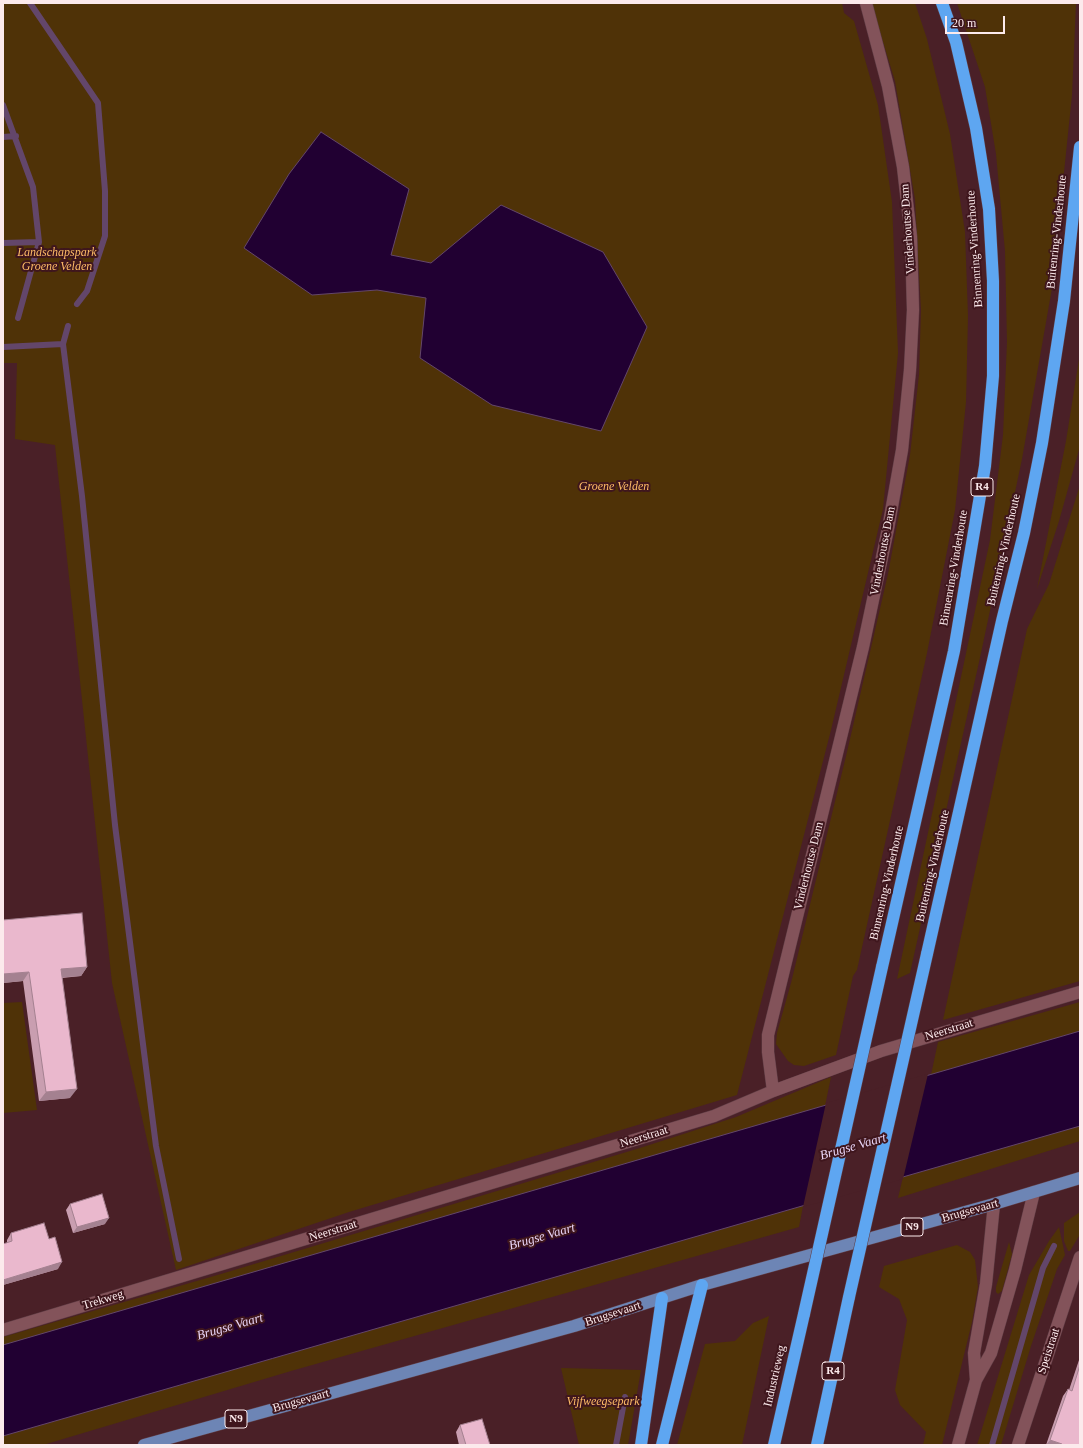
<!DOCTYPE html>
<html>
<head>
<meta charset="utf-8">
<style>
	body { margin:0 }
	#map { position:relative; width:1083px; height:1448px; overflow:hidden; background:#4a2027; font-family:"Times New Roman",serif }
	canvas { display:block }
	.frame { position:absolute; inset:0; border:4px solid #fceaec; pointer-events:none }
	.scale { position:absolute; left:945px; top:16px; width:60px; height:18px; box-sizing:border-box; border:2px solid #fceaec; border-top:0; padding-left:5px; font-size:12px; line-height:14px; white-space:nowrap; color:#fceaec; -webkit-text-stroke:3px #3f161d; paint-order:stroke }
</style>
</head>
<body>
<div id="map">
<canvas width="1083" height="1448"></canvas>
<div class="frame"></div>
<div class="scale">20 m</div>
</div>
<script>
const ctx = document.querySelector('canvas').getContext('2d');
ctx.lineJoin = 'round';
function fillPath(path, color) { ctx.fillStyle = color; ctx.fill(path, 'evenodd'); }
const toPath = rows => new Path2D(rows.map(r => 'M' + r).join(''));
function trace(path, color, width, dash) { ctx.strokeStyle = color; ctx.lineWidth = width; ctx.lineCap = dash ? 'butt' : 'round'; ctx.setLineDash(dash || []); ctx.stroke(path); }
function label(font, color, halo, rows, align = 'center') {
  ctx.font = font + ' "Times New Roman",serif'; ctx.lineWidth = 4; ctx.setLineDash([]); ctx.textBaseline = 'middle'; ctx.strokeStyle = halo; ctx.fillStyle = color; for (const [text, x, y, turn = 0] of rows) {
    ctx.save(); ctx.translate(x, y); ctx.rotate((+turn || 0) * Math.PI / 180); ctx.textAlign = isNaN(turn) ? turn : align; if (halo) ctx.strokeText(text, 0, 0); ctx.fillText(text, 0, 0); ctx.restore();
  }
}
const green = toPath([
	[3,3,842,3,844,13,854,21,878,105,892,202,898,353,883,509,831,730,737,1095,349,1212,176,1270,112,983,55,445,15,439,17,363,3,363],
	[871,3,915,3,927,39,950,134,965,232,968,316,966,402,955,510,927,653,857,970,853,976,836,1055,804,1066,794,1065,788,1061,776,1044,777,1033,791,983,847,752,888,574,910,455,919,375,921,310,915,199,895,81],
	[957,3,1076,3,1072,95,1052,288,1022,459,981,653,910,973,897,979,990,540,1003,435,1007,342,1005,251,996,154,985,87],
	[1080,353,1080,446,1059,521,1037,589,1066,441],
	[1080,485,1080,981,943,1020,1027,629,1049,584],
	[22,1002,37,1110,3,1113,3,1003],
	[1080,1002,1080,1031,931,1075,938,1042],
	[831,1077,825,1106,3,1346,3,1337,221,1274,640,1148,736,1117],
	[1080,1126,1080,1141,898,1198,903,1177],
	[803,1206,799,1227,291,1371,43,1445,3,1445,3,1436],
	[1080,1212,1079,1236,1070,1251,1068,1251,1064,1241,1064,1223],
	[1059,1227,1065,1255,1057,1269,1031,1346,1001,1445,977,1445,1029,1275,1049,1241],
	[1009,1242,1012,1254,1002,1291,998,1294,996,1292,996,1287],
	[957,1245,970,1252,975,1260,978,1287,972,1322,942,1445,923,1445,926,1432,900,1405,895,1390,907,1320,899,1299,879,1287,884,1266],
	[769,1316,742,1445,677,1445,705,1344,735,1341,753,1323],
	[561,1368,641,1370,628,1445,579,1445]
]);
const water = toPath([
	[321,132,409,189,391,255,431,263,501,205,603,252,647,327,601,431,492,405,420,358,426,298,377,290,312,295,244,248,289,174,321,132],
	[1080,1031,1080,1126,3,1436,3,1345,1080,1031]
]);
const pier = toPath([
	[928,1074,903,1179,803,1207,826,1103]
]);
const stream = toPath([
	[30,3,98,103,105,191,105,236,87,291,77,304],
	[3,105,33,187,39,242,18,318],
	[3,137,16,136],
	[3,243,39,242],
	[63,344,82,496,115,825,156,1146,179,1259],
	[3,347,63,344,68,326],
	[616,1445,625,1397],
	[992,1445,1043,1268,1054,1246]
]);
const minor = toPath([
	[773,1091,768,1052,768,1035,863,647,888,529,902,450,910,370,913,310,911,237,903,167,888,86,866,3],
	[3,1330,714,1116,773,1091,881,1051,1080,992],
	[976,1380,974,1353,986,1284,994,1204],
	[958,1445,976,1380,991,1353,1015,1270,1034,1192],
	[1018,1445,1080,1257]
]);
const major = toPath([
	[144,1445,574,1326,702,1285,994,1204,1080,1178]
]);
const highway = toPath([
	[927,954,1002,621,1024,533,1042,443,1064,301,1080,147],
	[882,967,954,651,985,466,993,376,993,281,989,209,976,128,956,42,942,3],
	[641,1445,662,1298],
	[662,1445,702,1285],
	[774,1445,804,1314],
	[817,1445,849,1297]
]);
const highwayBridge = toPath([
	[849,1297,927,954],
	[804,1314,882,967]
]);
const wall = toPath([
	[3,920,87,967,81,976,62,978,70,1098,39,1101,23,981,3,983],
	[70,1204,105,1224,73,1233,66,1210],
	[11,1233,58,1269,3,1285,3,1244,7,1243,7,1240],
	[1080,1357,1080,1445,1046,1445,1063,1396,1068,1389,1069,1390],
	[460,1425,490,1445,459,1445,456,1432]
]);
const shadedWall = toPath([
	[87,967,81,976,54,978,61,969],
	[29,972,23,981,3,983,3,974],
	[77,1089,70,1098,39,1101,46,1092],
	[109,1218,105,1224,73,1233,77,1227],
	[62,1262,58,1269,3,1285,3,1280],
	[1050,1440,1062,1444,1062,1445,1046,1445]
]);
const building = toPath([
	[82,913,87,967,61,969,77,1089,46,1092,29,972,3,974,3,920,82,913],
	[102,1194,109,1218,77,1227,70,1204,102,1194],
	[44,1223,49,1239,55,1237,62,1262,3,1280,3,1244,12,1241,11,1233,44,1223],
	[1080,1365,1080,1445,1062,1445,1062,1444,1050,1440,1068,1389,1072,1391,1080,1365],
	[482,1419,490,1445,466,1445,460,1425,482,1419]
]);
const shields = [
	[982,487,22],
	[912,1227,22],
	[833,1371,22],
	[236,1419,22]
];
const shieldNames = [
	["R4",982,487],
	["N9",912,1227],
	["R4",833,1371],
	["N9",236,1419]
];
const streetNames = [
	["Vinderhoutse Dam",908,229,-94],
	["Buitenring-Vinderhoute",1057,232,-84],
	["Binnenring-Vinderhoute",975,249,-94],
	["Buitenring-Vinderhoute",1004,550,-77],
	["Vinderhoutse Dam",883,551,-79],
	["Binnenring-Vinderhoute",954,568,-80],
	["Vinderhoutse Dam",809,866,-76],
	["Buitenring-Vinderhoute",933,866,-77],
	["Binnenring-Vinderhoute",887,883,-77],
	["Neerstraat",949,1030,-17],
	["Neerstraat",644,1137,-17],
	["Brugsevaart",970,1211,-16],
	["Neerstraat",333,1231,-17],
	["Trekweg",103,1300,-17],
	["Brugsevaart",613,1314,-18],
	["Speistraat",1049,1351,-72],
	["Industrieweg",775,1376,-77],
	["Brugsevaart",301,1401,-16]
];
const parkNames = [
	["Landschapspark",57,253],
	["Groene Velden",57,267],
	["Groene Velden",614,487],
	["Vijfweegsepark",603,1402]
];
const waterNames = [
	["Brugse Vaart",853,1147,-16],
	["Brugse Vaart",542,1237,-16],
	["Brugse Vaart",230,1327,-16]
];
fillPath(green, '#4f3207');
fillPath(water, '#210032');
trace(water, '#63466a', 1);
fillPath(pier, '#4a2027');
trace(stream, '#63466a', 6);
trace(minor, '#5f3d45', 13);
trace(major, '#5f3d45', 13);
trace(highway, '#5f3d45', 13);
trace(minor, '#83535a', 12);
trace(major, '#6d85b5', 12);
trace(highway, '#5ea6f1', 12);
trace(highwayBridge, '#5f3d45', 13, []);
trace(highwayBridge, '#5ea6f1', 12);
fillPath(wall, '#c99eb0');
fillPath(shadedWall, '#a48190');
fillPath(building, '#eab8cd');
trace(building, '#a48190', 1);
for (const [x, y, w] of shields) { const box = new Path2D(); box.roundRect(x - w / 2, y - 9, w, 18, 3); ctx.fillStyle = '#3f161d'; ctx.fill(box); trace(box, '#fceaec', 1); }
label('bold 11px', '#fceaec', null, shieldNames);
label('12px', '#fceaec', '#3f161d', streetNames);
label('italic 12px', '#febc67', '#3f161d', parkNames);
label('italic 13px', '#e9d5f7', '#3f161d', waterNames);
</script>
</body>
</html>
